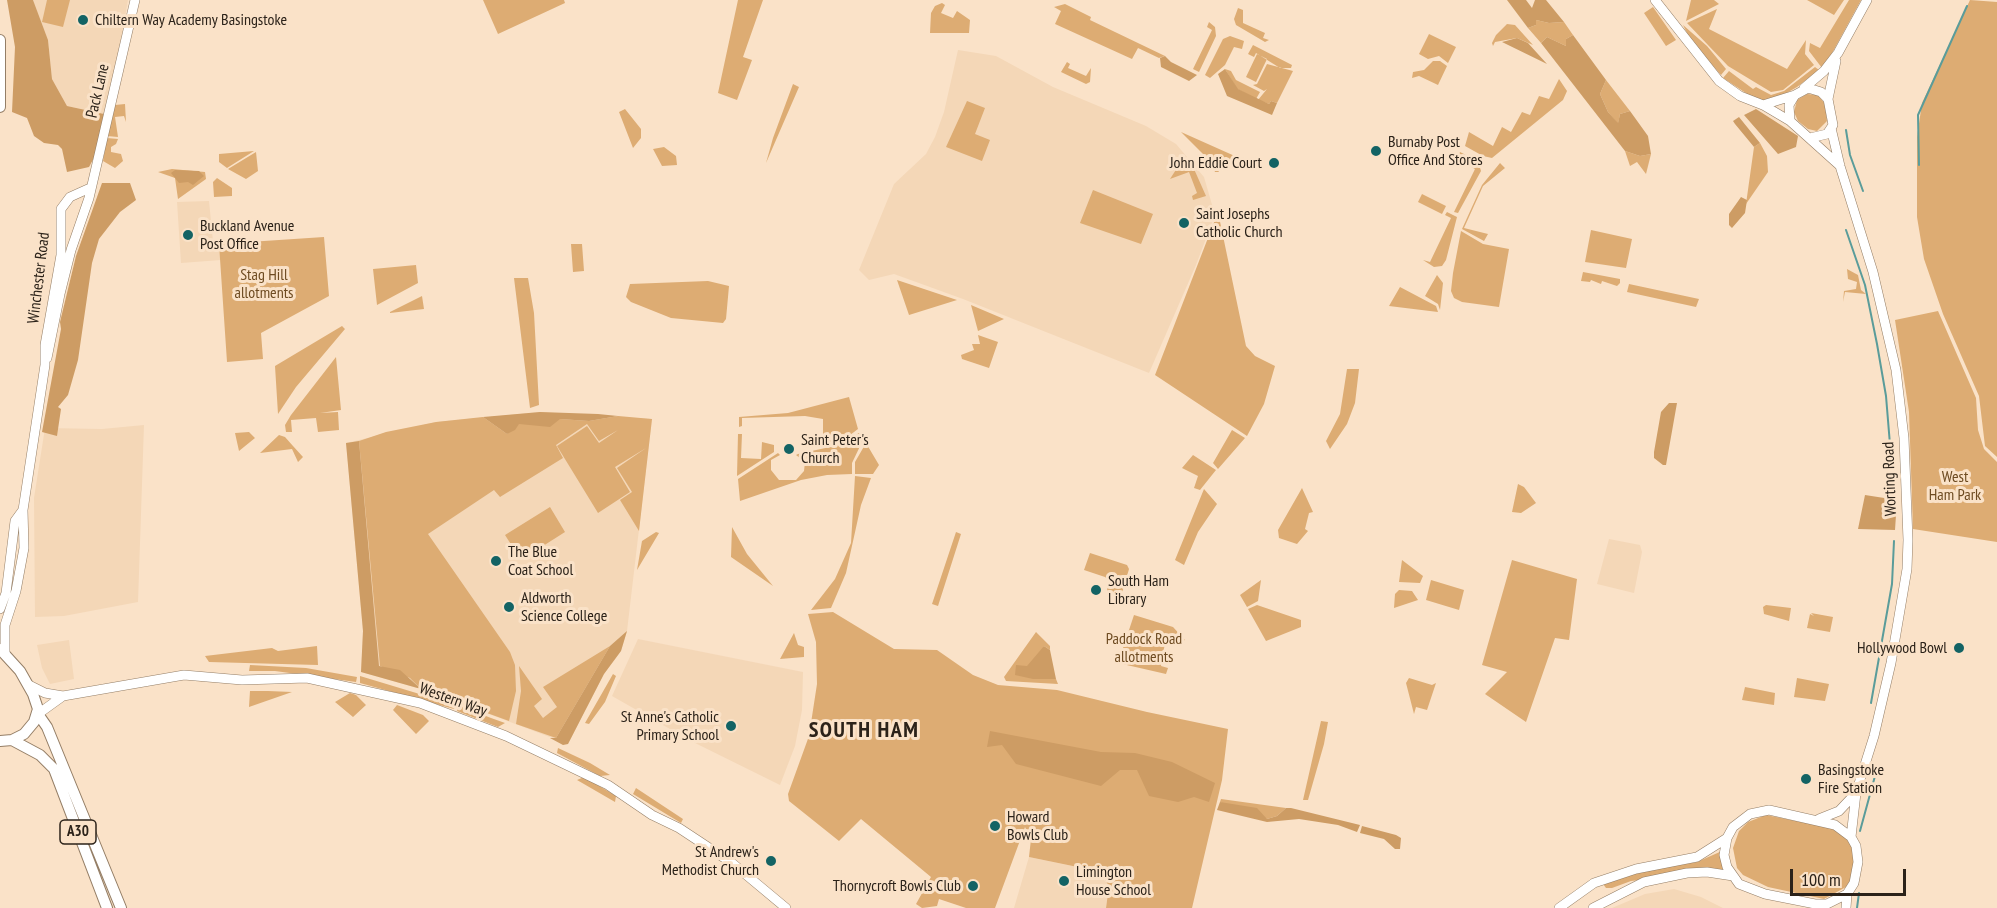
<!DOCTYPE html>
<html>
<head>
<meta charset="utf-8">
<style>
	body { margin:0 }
	#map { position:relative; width:1997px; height:908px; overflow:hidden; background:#fae2c8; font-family:"PT Sans Narrow",sans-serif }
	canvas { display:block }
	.scale { position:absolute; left:1790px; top:869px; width:116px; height:27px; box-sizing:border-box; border:3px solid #2b2219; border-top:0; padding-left:8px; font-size:18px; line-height:21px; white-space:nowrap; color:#2b2219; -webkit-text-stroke:4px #fae2c8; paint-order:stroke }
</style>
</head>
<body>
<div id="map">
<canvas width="1997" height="908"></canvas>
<div class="scale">100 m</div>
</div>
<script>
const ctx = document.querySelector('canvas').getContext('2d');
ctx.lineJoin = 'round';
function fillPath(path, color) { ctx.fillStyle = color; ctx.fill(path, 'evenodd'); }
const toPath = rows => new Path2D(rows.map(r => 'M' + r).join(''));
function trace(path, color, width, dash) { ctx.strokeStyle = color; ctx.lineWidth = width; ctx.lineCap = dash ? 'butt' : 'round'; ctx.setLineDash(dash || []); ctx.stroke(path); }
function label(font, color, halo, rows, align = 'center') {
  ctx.font = font + ' "PT Sans Narrow",sans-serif'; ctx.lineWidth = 6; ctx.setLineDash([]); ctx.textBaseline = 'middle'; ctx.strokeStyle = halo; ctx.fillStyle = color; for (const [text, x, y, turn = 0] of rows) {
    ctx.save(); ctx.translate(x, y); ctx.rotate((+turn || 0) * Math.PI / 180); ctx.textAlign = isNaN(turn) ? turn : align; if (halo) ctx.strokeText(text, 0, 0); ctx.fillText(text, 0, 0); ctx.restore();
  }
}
const built = toPath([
	[33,0,128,0,118,56,104,114,67,106,52,79,48,40],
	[958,50,996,56,1053,87,1146,126,1176,144,1204,177,1215,215,1196,265,1149,373,963,299,894,274,869,280,859,270,894,184,926,154,935,137,944,112],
	[209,201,213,242,219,244,221,260,181,263,177,202],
	[540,412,652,419,627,631,621,651,604,674,568,744,431,692,361,672,363,631,346,443,436,422],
	[144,425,138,602,64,616,35,617,34,498,45,428,102,429],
	[1609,539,1640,545,1642,552,1634,593,1597,584],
	[638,639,803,672,802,710,795,746,780,785,691,741,612,696],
	[69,640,74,679,50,684,42,668,37,645],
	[1029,857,1097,871,1109,886,1106,908,1014,908],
	[1674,889,1701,897,1723,908,1612,908,1645,894]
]);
const green = toPath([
	[47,0,70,0,63,27,42,22],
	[483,0,564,0,565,3,498,34],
	[738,0,763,0,743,57,752,60,737,100,718,93],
	[1691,0,1714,0,1719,4,1686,21],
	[1807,0,1844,0,1834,15],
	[1849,0,1861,0,1831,55,1822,68,1809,51,1810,43,1820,48],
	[1970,0,1997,2,1997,457,1985,446,1979,396,1943,314,1924,259,1917,217,1917,137,1922,103],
	[942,3,945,5,941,13,953,18,957,11,970,20,969,33,930,33,931,13,935,6],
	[1065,4,1091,17,1090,20,1165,56,1159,58,1138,48,1132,59,1055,24,1061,11,1054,7],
	[1653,7,1676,40,1666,46,1644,13],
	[1238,8,1243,10,1243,23,1265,33,1263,38,1269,40,1265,42,1236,25,1234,19],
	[1717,9,1709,29,1787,69,1806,40,1805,54,1814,65,1783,90,1771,92,1728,66,1687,23],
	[1536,20,1549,23,1564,22,1573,35,1566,39,1566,46,1547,37,1541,43,1528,28,1536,25],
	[1209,22,1215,27,1216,36,1199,72,1193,69,1212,30,1207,27],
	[1507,24,1515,25,1533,45,1517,38,1495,42,1493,46,1492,43,1496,35],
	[1683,25,1707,46,1726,69,1721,75,1691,41],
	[1429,34,1456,47,1448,63,1439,56,1428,59,1419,54],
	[1230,36,1244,41,1242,49,1234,47,1225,65,1210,78,1205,75,1223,39],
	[1253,45,1292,65,1291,68,1280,68,1256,53,1254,57,1248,54],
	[1257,54,1267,59,1256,82,1246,77],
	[1433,61,1440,61,1447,66,1438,85,1419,76,1412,78,1413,72,1424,70],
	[1067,62,1070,64,1068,68,1086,76,1091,68,1090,82,1086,84,1061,72],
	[1267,64,1293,71,1277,103,1271,101,1269,104,1258,100,1267,89,1264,91,1253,85,1257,84],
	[1815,67,1819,70,1797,87,1783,95,1765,101,1752,97,1723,78,1729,71,1753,89,1756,87,1771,95,1784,91],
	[1225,69,1231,71,1236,80,1260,92,1256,99,1237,89],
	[1559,79,1567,91,1563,100,1492,158,1483,156,1465,146,1469,132,1493,146,1502,127,1511,132,1522,112,1530,115,1539,96,1549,99],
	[1606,80,1630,111,1620,114,1618,124,1608,112,1600,94],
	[793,84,799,87,766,163,773,138],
	[1807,94,1818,95,1825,104,1827,121,1817,131,1808,129,1798,121,1794,112,1797,100],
	[967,101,985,108,975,134,990,140,982,161,946,147],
	[125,104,126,122,124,116,115,117,118,137,107,136,115,105],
	[625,109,641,129,641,138,633,148,619,112],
	[1181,132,1237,157,1231,161,1226,157,1215,166,1219,172,1215,172,1211,162],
	[107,138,118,139,116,144,111,147,111,152,121,154,123,161,115,168,103,161],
	[1760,143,1767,156,1768,172,1746,204,1754,147],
	[664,147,676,156,677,165,662,166,653,149],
	[254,151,227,168,219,162,219,154],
	[1625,151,1640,156,1651,154,1646,174,1637,162,1630,166],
	[256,152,258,171,246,179,228,169],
	[1460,152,1478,161,1481,171,1458,213,1454,212,1475,169,1457,159],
	[1181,162,1187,163,1194,169,1206,196,1193,200,1192,196,1197,193,1189,172,1170,179],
	[1500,163,1505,168,1483,186,1464,228,1488,234,1484,241,1462,229,1482,185],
	[172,169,205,172,206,179,178,199,175,178,158,172],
	[217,178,232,188,232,196,214,197,213,182],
	[1093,190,1153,214,1141,244,1080,223],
	[1422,194,1446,206,1442,214,1418,202],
	[1218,212,1246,346,1255,356,1275,366,1264,404,1247,436,1155,375],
	[1447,212,1457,217,1446,260,1442,266,1434,267,1423,260,1430,262,1451,218,1445,215],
	[1591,230,1632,239,1626,268,1585,262],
	[1461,231,1483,244,1509,249,1499,307,1462,302,1454,298,1451,291,1453,273],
	[324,237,329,296,261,333,263,359,227,362,219,244],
	[571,244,582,244,584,271,573,272],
	[416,265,418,283,377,305,373,269],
	[1847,269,1858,275,1861,290,1866,294,1845,292,1843,302,1844,291,1856,289,1857,282,1848,279],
	[1583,272,1620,279,1620,283,1617,286,1602,281,1601,284,1591,280,1590,282,1581,281],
	[1437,275,1443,283,1440,310,1438,304,1425,296],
	[514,278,528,278,534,313,539,405,530,408],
	[897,280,957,300,909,315],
	[708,281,729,286,726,319,723,323,671,318,631,302,626,297,630,284],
	[1629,284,1699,299,1696,307,1627,292],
	[1400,287,1436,306,1438,312,1389,306],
	[422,296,424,309,390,313,390,312],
	[971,305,1004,319,978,331],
	[1938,311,1976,398,1978,430,1984,449,1997,462,1997,542,1913,529,1909,412,1895,320],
	[342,326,345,329,296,387,278,414,275,366],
	[978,335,998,342,989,368,962,359,961,355,974,350,972,344,980,344],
	[336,357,341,410,320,413,338,412,339,430,318,432,316,418,291,420,292,432,286,432,285,425,291,415],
	[1347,369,1359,369,1355,403,1347,424,1330,449,1326,441,1340,414],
	[849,397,858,429,846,438,823,447,823,419,805,416,742,418,742,426,739,427,739,417,788,413],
	[618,416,652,419,639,531,620,500,632,492,617,468,646,448,615,467,630,492,598,513,557,446,587,426,599,443,618,430,599,441,587,424,556,445,563,458,500,497,494,490,428,534,510,652,515,665,516,691,509,721,421,689,410,678,380,666,359,441,386,432,436,422,483,417,507,434,518,424,560,419,589,421],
	[1232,430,1245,438,1218,469,1213,463],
	[249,432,255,438,239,451,235,433],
	[859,433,863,440,852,463,852,474,827,475,801,480,740,501,738,479,778,453,780,455,771,460,771,470,779,480,796,480,804,471,805,462,796,455,798,454,839,445],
	[738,434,742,434,741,458,761,459,762,442,774,445,774,452,737,476],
	[279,435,285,437,293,446,303,457,298,462,292,449,260,453],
	[866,443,879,465,873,474,855,474,855,462],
	[1193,455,1216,470,1200,490,1194,488,1198,476,1182,468],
	[855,476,871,478,861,505,846,573,831,608,811,610,835,579,851,543],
	[1518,484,1524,487,1536,503,1521,513,1512,512],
	[1302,488,1313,512,1309,513,1305,529,1308,531,1297,544,1279,538,1278,530],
	[1204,489,1217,504,1198,532,1184,565,1175,560],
	[550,507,565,532,521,560,505,535],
	[732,527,747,554,773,586,731,557],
	[656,532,659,533,637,570,642,541],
	[956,532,961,534,938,606,932,604],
	[1090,553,1127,565,1129,569,1120,600,1110,598,1107,589,1109,581,1105,577,1084,570],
	[1402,560,1423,576,1420,583,1399,582],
	[1512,560,1577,579,1569,640,1555,638,1526,722,1485,694,1507,672,1482,665],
	[1261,580,1258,601,1247,607,1240,595],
	[1431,580,1464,590,1459,610,1426,600],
	[1399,590,1412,591,1418,600,1394,608,1395,594],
	[1257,605,1301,620,1301,627,1266,641,1248,609],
	[1766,605,1791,608,1789,621,1764,614,1763,607],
	[833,612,894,649,937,650,973,675,998,685,1057,690,1147,712,1228,729,1222,780,1192,908,1106,908,1109,886,1103,877,1097,871,1029,857,1031,839,1025,827,995,908,966,908,939,899,937,906,922,908,916,904,931,877,861,819,839,841,789,801,788,794,809,736,817,684,816,642,808,614],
	[1811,613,1833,617,1830,632,1807,628,1810,614,1814,616],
	[1134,615,1173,627,1185,640,1174,644,1165,643,1161,666,1168,668,1166,674,1118,663],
	[1036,632,1050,646,1050,650,1044,646,1033,679,1056,679,1058,684,1006,681,1004,677],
	[794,633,798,645,804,647,804,657,780,659],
	[317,646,318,665,209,662,205,656,272,648,278,651],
	[610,646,556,738,516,724,521,691,519,666,542,699,534,706,543,718,557,707,543,687],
	[250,665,306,668,357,677,356,682,275,671,249,671],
	[613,674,616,676,605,702,589,724,585,723],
	[360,676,456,705,454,709,360,683],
	[1409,678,1432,685,1436,683,1427,710,1416,707,1414,714,1406,683],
	[1797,678,1829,684,1825,701,1794,697],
	[1745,687,1775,693,1774,705,1742,700],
	[250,691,268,691,292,692,249,707],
	[350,693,356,695,366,705,353,717,335,702],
	[397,705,423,715,429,721,416,734,393,710],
	[458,705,491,718,505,723,498,727,457,711],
	[1321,721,1328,722,1324,744,1308,800,1303,800],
	[558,748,590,763,610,775,600,776,557,753],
	[584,777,616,796,615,802,577,780],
	[636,788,683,819,681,823,633,794],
	[1221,799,1286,808,1277,816,1267,819,1224,804,1220,802],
	[1766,815,1836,829,1846,837,1854,851,1855,860,1852,880,1846,887,1824,899,1768,887,1743,875,1737,868,1733,848,1739,831,1748,822],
	[1722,851,1727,870,1631,881,1612,888,1606,888,1603,884,1639,871,1697,862]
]);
const forest = toPath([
	[7,0,33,0,48,40,52,79,67,106,104,114,96,154,89,167,67,172,62,149,58,145,44,143,34,136,27,118,12,112,15,47],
	[1507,0,1526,0,1532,8,1535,0,1546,0,1564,22,1549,23,1536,20,1536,25,1528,28],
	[1573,35,1606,80,1600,94,1608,112,1618,123,1620,114,1630,111,1648,136,1651,154,1640,156,1625,151,1541,43,1547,37,1566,46,1566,39],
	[1517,38,1528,43,1547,64,1502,42],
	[1165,56,1171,62,1197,75,1189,81,1161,67,1160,58],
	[1225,69,1238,89,1269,104,1271,101,1277,103,1272,115,1227,96,1218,74],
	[1756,109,1798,136,1796,147,1778,154,1744,115],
	[1739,117,1760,143,1754,147,1735,124,1733,121],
	[175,170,199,171,204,176,193,185,188,182,179,183,171,173],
	[102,183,130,183,136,200,120,212,99,239,92,263,78,360,68,395,58,407,61,409,57,436,42,432,61,329,60,322,76,256],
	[1741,197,1747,200,1745,213,1732,228,1729,225,1729,214],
	[1669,403,1677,403,1666,465,1663,465,1654,458,1654,452,1661,412],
	[540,412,598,414,618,416,589,421,560,419,550,427,519,424,515,430,507,434,483,417],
	[359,441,379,666,400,670,421,689,361,672,363,631,346,443],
	[1865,495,1897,500,1895,530,1858,529],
	[627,631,621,651,604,674,568,744,563,745,550,738,556,738,610,646],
	[1044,646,1050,650,1056,679,1033,679,1015,675,1016,665,1027,666],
	[990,731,1101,752,1135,753,1172,762,1215,783,1209,802,1194,797,1178,802,1149,796,1137,770,1120,770,1101,786,1016,764,1002,745,987,747],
	[1220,802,1257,808,1267,819,1277,816,1286,808,1291,808,1360,825,1357,832,1338,825,1299,819,1267,822,1217,810],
	[1362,826,1396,835,1401,838,1400,849,1395,849,1384,839,1360,833]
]);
const stream = toPath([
	[1846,130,1850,155,1863,191],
	[1919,165,1918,115,1967,6],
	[1846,230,1865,285,1877,344,1886,396,1892,469],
	[1871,703,1892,584,1894,541],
	[1860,831,1875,776],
	[1857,908,1859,893]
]);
const secondary = toPath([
	[1655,0,1719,81,1740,96,1763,105,1790,121],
	[1804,88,1824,71,1838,53,1867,0],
	[1828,99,1836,61],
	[1763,105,1795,95],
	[1831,128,1840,166,1873,272,1896,370,1904,438,1908,540,1907,569,1891,663,1874,736,1856,793,1851,837],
	[1810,138,1827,134,1833,125,1828,99,1821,92,1808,88,1795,95,1789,105,1790,121,1839,165],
	[47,358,60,294,71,250,89,198,135,0],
	[0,609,6,593,15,521,23,510],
	[5,653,5,625,16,591,24,548,23,510,45,365,45,345,61,255,61,209,70,197,90,188],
	[29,685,45,693,63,696,184,675,242,680,307,678,420,703,506,736,608,785,652,815,679,828,732,863,786,908],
	[38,714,63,696],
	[1769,810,1835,825,1851,837,1856,846,1858,862,1854,883,1847,894,1827,904,1815,904,1765,894,1739,884,1727,867,1724,855,1727,838,1733,827,1750,814,1769,810],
	[1819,819,1839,811,1856,793],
	[1559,908,1594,883,1636,869,1697,857,1727,838],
	[1593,908,1644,882,1687,873,1707,872,1733,876],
	[1846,908,1847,894]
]);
const primary = toPath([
	[0,40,0,107],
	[0,649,20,671,33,694,38,709,34,722,24,734,12,740,0,741],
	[38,714,47,727,121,908],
	[12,740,40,755,54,769,107,908]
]);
const markers = [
	[83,20,6,"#136364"],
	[1376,151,6,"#136364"],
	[1274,163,6,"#136364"],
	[1184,223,6,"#136364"],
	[188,235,6,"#136364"],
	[789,449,6,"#136364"],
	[496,561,6,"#136364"],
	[1096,590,6,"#136364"],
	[509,607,6,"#136364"],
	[1959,648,6,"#136364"],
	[731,726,6,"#136364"],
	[1806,779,6,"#136364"],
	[995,826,6,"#136364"],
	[771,861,6,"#136364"],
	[1064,881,6,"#136364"],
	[973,886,6,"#136364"]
];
const shields = [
	[78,832,36]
];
const shieldNames = [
	["A30",78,832]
];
const poiNames = [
	["Chiltern Way Academy Basingstoke",95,20],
	["Burnaby Post",1388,142],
	["Office And Stores",1388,160],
	["John Eddie Court",1262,163,"right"],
	["Saint Josephs",1196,214],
	["Catholic Church",1196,232],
	["Buckland Avenue",200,226],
	["Post Office",200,244],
	["Saint Peter's",801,440],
	["Church",801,458],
	["The Blue",508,552],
	["Coat School",508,570],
	["South Ham",1108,581],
	["Library",1108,599],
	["Aldworth",521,598],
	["Science College",521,616],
	["Hollywood Bowl",1947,648,"right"],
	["St Anne's Catholic",719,717,"right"],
	["Primary School",719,735,"right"],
	["Basingstoke",1818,770],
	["Fire Station",1818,788],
	["Howard",1007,817],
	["Bowls Club",1007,835],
	["St Andrew's",759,852,"right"],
	["Methodist Church",759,870,"right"],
	["Limington",1076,872],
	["House School",1076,890],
	["Thornycroft Bowls Club",961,886,"right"]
];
const streetNames = [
	["Pack Lane",98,91,-77],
	["Winchester Road",39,278,-83],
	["Worting Road",1890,479,-92],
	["Western Way",453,700,20]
];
const parkNames = [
	["Stag Hill",264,275],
	["allotments",264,293],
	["West",1955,477],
	["Ham Park",1955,495],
	["Paddock Road",1144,639],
	["allotments",1144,657]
];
const districtNames = [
	["SOUTH HAM",864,731]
];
fillPath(built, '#f4d7b7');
fillPath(green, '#ddac73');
fillPath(forest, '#cd9c64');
trace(stream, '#5a9c9a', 2);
trace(secondary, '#947e66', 10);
trace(primary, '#947e66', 12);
trace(secondary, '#fff', 9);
trace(primary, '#fff', 10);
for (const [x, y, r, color] of markers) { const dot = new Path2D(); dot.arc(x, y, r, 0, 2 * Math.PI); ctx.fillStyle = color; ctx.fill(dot); trace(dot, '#fae2c8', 2); }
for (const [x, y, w] of shields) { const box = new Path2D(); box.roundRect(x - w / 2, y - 12, w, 24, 4.5); ctx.fillStyle = '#fae2c8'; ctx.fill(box); trace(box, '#2b2219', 1.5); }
label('bold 15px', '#2b2219', null, shieldNames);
label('16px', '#2b2219', '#fae2c8', poiNames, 'left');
label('16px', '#2b2219', '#fae2c8', streetNames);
label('16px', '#6e4b21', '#fae2c8', parkNames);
ctx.letterSpacing = '1.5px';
label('bold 22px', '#2b2219', '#fae2c8', districtNames);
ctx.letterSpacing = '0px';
</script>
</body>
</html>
